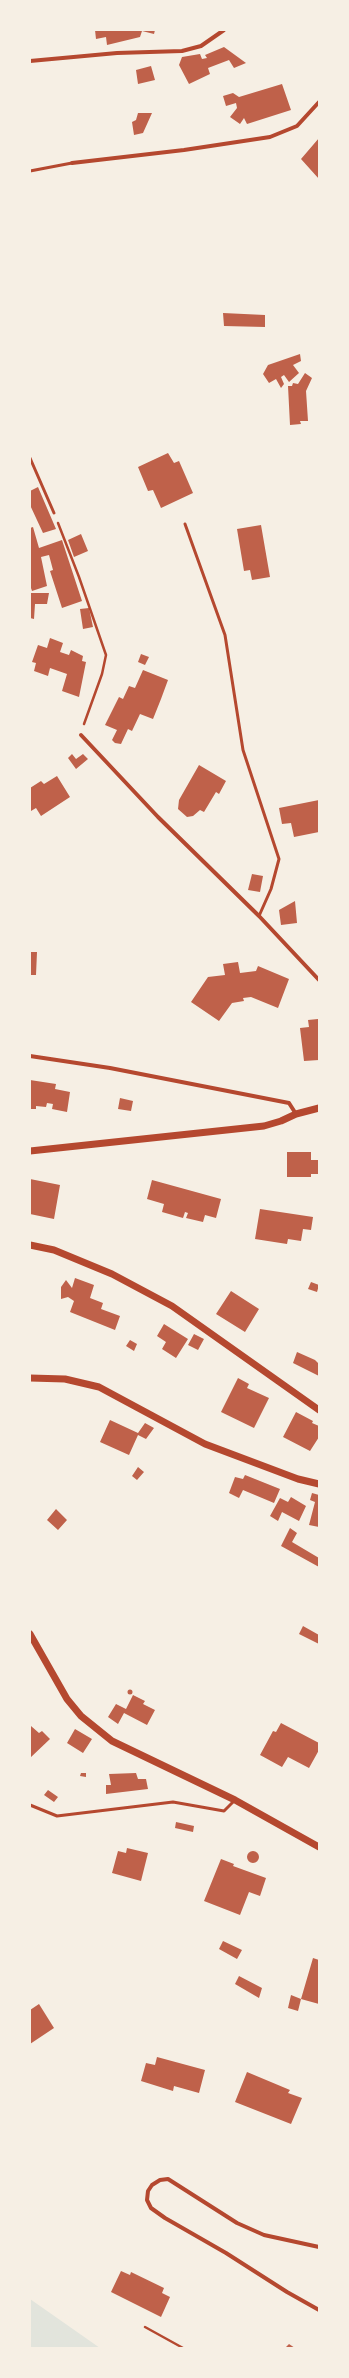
<!DOCTYPE html>
<html>
<head>
<meta charset="utf-8">
<style>
	body { margin:0 }
	#map { position:relative; width:349px; height:2378px; overflow:hidden; background:#f6efe4; font-family:"Golos Text",sans-serif }
	canvas { display:block }
	.frame { position:absolute; inset:0; border:31px solid #f6efe4; pointer-events:none }
</style>
</head>
<body>
<div id="map">
<canvas width="349" height="2378"></canvas>
<div class="frame"></div>
</div>
<script>
const ctx = document.querySelector('canvas').getContext('2d');
ctx.lineJoin = 'round';
function fillPath(path, color) { ctx.fillStyle = color; ctx.fill(path, 'evenodd'); }
const toPath = rows => new Path2D(rows.map(r => 'M' + r).join(''));
function trace(path, color, width, dash) { ctx.strokeStyle = color; ctx.lineWidth = width; ctx.lineCap = dash ? 'butt' : 'round'; ctx.setLineDash(dash || []); ctx.stroke(path); }
const green = toPath([
	[30,2299,100,2348,30,2348]
]);
const building = toPath([
	[95,30,155,30,154,34,142,31,140,37,107,45,106,37,96,39],
	[224,47,246,63,234,68,229,60,208,68,210,74,189,84,179,65,182,57,200,54,202,59,207,58,205,55],
	[151,66,155,80,138,84,136,70],
	[282,84,291,110,247,124,244,118,240,124,230,117,237,108,236,103,226,106,223,96,233,93,239,97],
	[138,113,152,113,143,133,134,135,132,122,136,120],
	[319,138,319,179,301,159],
	[223,313,265,315,265,327,224,326],
	[300,354,301,361,293,365,299,373,289,382,284,375,281,377,284,384,281,388,276,379,269,383,263,374,268,365],
	[305,373,312,378,306,391,308,421,300,421,301,424,290,425,288,386,292,386,293,383,298,384],
	[168,453,174,463,179,461,193,493,161,508,153,490,148,491,138,467],
	[38,487,56,529,43,533,30,505,30,491],
	[261,525,270,577,252,580,250,570,244,571,237,529],
	[33,527,39,548,62,540,82,601,62,608,50,571,53,570,49,555,41,557,47,586,32,591,30,585,30,528],
	[81,534,88,551,74,557,68,540],
	[30,593,49,593,47,604,35,604,34,619,30,618],
	[89,608,93,627,83,629,80,609],
	[50,638,63,643,60,652,69,655,71,650,83,656,82,661,86,662,79,697,62,691,67,674,50,668,48,676,34,671,36,663,32,662,38,645,47,648],
	[141,654,149,657,145,665,138,662],
	[143,670,168,680,161,699,153,719,140,714,132,731,128,729,121,744,115,743,112,740,117,730,105,725,119,697,123,699,129,686,135,688],
	[72,754,76,759,83,754,88,759,76,769,68,758],
	[199,765,226,781,219,794,216,792,204,812,200,810,193,816,187,817,178,809,179,800],
	[57,776,70,797,41,816,36,808,31,811,30,788,41,781,44,784],
	[319,800,319,832,294,837,291,823,282,824,279,808],
	[252,874,263,876,260,892,248,890],
	[295,901,297,923,281,925,279,910],
	[30,952,37,952,36,975,30,975],
	[238,962,240,973,256,971,258,966,289,979,278,1008,251,997,243,998,244,1001,232,1003,219,1021,191,1002,208,977,225,975,223,964],
	[318,1019,319,1060,304,1061,300,1028,309,1027,308,1020],
	[30,1080,56,1084,55,1089,70,1092,67,1112,52,1109,53,1104,47,1103,46,1107,36,1106,36,1109,30,1109],
	[120,1098,133,1101,131,1111,118,1109],
	[287,1152,311,1152,311,1160,319,1160,319,1174,311,1174,311,1177,287,1177],
	[30,1179,60,1185,54,1219,30,1214],
	[152,1180,221,1199,216,1218,205,1215,203,1222,186,1218,188,1213,185,1212,183,1218,162,1212,164,1204,147,1199],
	[260,1209,313,1217,311,1230,303,1229,301,1241,288,1239,287,1244,255,1239],
	[75,1278,94,1285,90,1298,103,1303,101,1309,120,1316,115,1330,70,1312,74,1301,68,1297,61,1299,61,1287,66,1280,72,1288],
	[311,1282,319,1285,317,1292,308,1289],
	[231,1291,259,1309,245,1332,216,1314],
	[164,1324,188,1339,176,1358,162,1349,166,1342,157,1336],
	[194,1334,204,1339,198,1350,188,1345],
	[130,1340,137,1344,134,1351,126,1346],
	[297,1352,315,1360,319,1364,319,1376,293,1363],
	[238,1378,249,1384,247,1388,269,1398,254,1428,221,1412],
	[296,1412,313,1421,312,1423,319,1426,319,1437,310,1451,283,1437],
	[110,1420,138,1433,145,1423,154,1428,146,1439,138,1435,129,1455,100,1442],
	[138,1467,144,1472,137,1480,132,1476],
	[245,1475,280,1489,274,1503,243,1490,239,1498,229,1493,235,1477,243,1479],
	[312,1493,319,1495,319,1527,309,1525,315,1502,310,1500],
	[291,1497,306,1506,299,1521,282,1512,278,1521,270,1516,280,1498,288,1502],
	[56,1509,67,1520,58,1530,47,1520],
	[290,1528,297,1533,292,1542,319,1558,319,1567,281,1546],
	[303,1626,319,1635,319,1644,299,1634],
	'127.5 1692a2.5 2.5 0 1 1 5 0a2.5 2.5 0 1 1-5 0Z',
	[133,1695,145,1701,143,1704,155,1710,147,1725,124,1713,118,1724,108,1717,116,1704,126,1709],
	[281,1723,319,1743,319,1750,309,1768,288,1757,282,1767,260,1755,273,1731,276,1732],
	[31,1726,39,1733,42,1731,50,1739,30,1758],
	[75,1729,92,1739,83,1753,67,1743],
	[81,1773,86,1773,86,1777,80,1776],
	[136,1773,138,1779,146,1779,148,1789,106,1794,106,1785,111,1785,109,1774],
	[48,1790,58,1797,54,1802,44,1795],
	[176,1822,194,1826,193,1832,175,1828],
	[127,1848,148,1853,141,1881,112,1873,118,1851,126,1853],
	'247 1857a6 6 0 1 1 12 0a6 6 0 1 1-12 0Z',
	[221,1859,234,1864,233,1866,266,1878,260,1896,249,1892,240,1915,204,1901],
	[223,1941,242,1950,237,1959,219,1949],
	[313,1958,319,1960,319,2004,301,1999],
	[239,1976,262,1988,259,1998,235,1984],
	[291,1995,301,1999,298,2011,288,2008],
	[39,2004,54,2028,30,2044,30,2010],
	[157,2057,205,2070,199,2093,174,2086,173,2091,141,2081,146,2063,155,2065],
	[247,2072,290,2090,288,2093,302,2098,291,2124,235,2102],
	[121,2271,130,2275,131,2272,164,2288,162,2293,170,2297,161,2317,111,2292],
	[289,2344,295,2348,285,2348]
]);
const path = toPath([
	[58,523,79,577,106,655,102,674,84,724],
	[145,2327,183,2348]
]);
const service = toPath([
	[30,171,72,163],
	[30,458,54,513],
	[185,524,225,635,243,750,279,859,271,889,259,916],
	[30,1805,57,1816,173,1802,224,1811,235,1800]
]);
const minor = toPath([
	[30,61,117,53,182,51,201,46,224,30],
	[72,163,184,150,270,137,297,126,319,102],
	[81,735,158,817,259,916,319,980],
	[30,1056,110,1068,289,1103,296,1114],
	[319,2247,264,2235,237,2223,168,2179,160,2180,152,2185,148,2191,147,2200,151,2208,165,2218,226,2253,287,2292,319,2310]
]);
const tertiary = toPath([
	[30,1151,264,1126,281,1121,296,1114,319,1108],
	[30,1245,54,1250,112,1274,172,1306,319,1410],
	[30,1378,65,1379,99,1387,205,1444,298,1479,319,1484],
	[30,1634,67,1699,81,1716,112,1741,235,1800,319,1847]
]);
fillPath(green, '#e2e4dc');
fillPath(building, '#bf614a');
trace(path, '#b5482f', 2.5);
trace(service, '#b5482f', 3);
trace(minor, '#b5482f', 4);
trace(tertiary, '#b5482f', 7);
</script>
</body>
</html>
